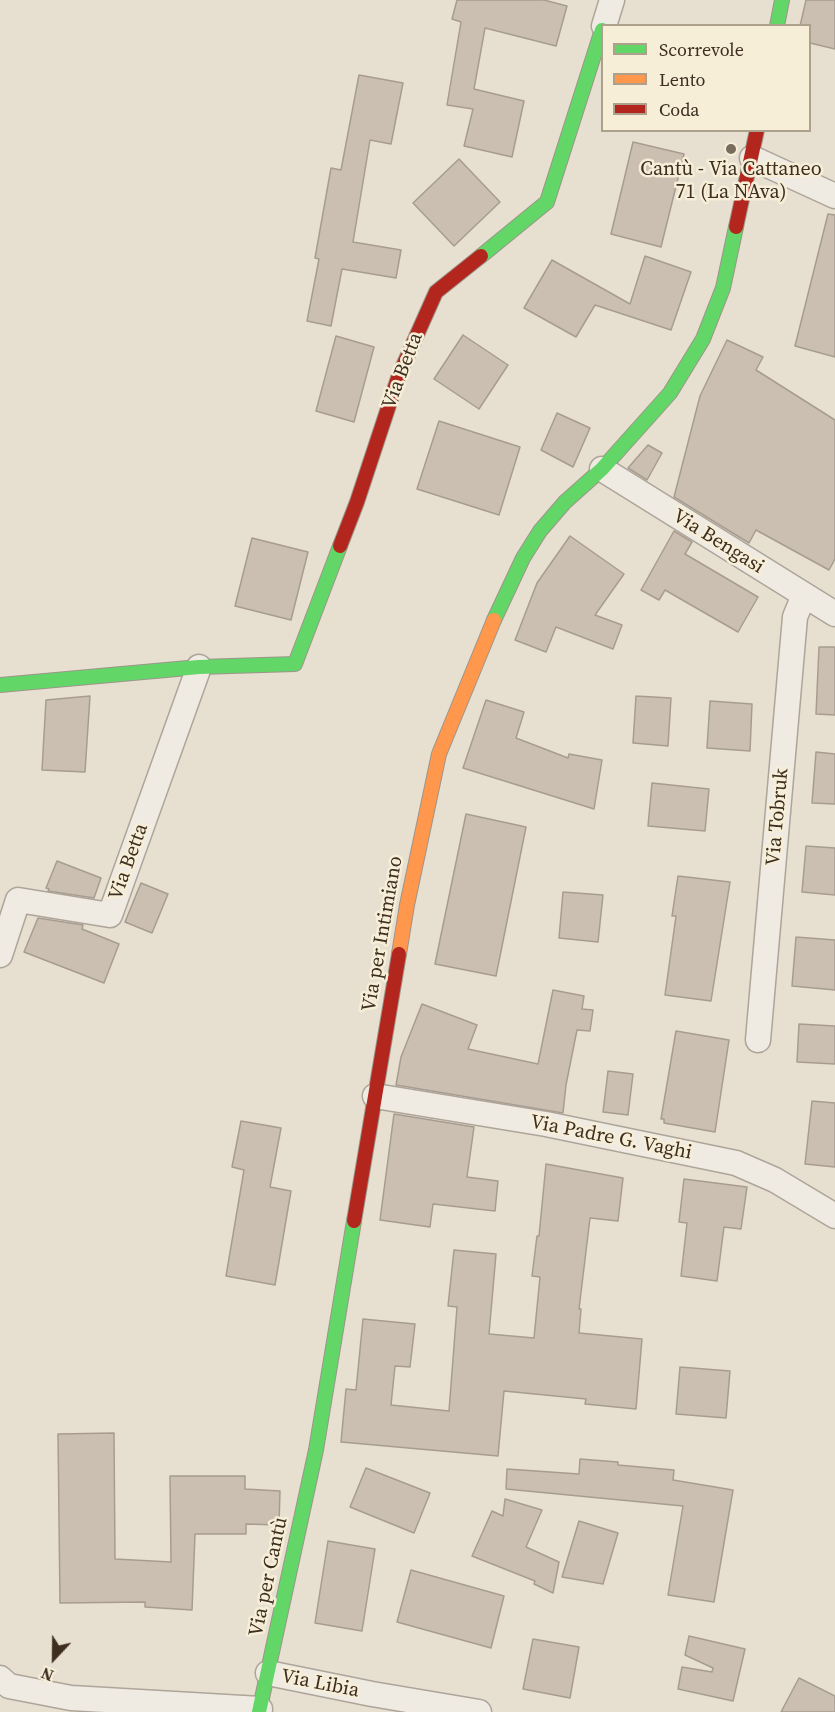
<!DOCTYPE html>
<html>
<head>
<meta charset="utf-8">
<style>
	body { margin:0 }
	#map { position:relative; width:835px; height:1712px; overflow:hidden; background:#e7e0d1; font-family:"Source Serif 4",serif }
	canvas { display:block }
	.legend { position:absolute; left:601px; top:24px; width:210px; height:108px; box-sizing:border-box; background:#f7eed8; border:2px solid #ada18e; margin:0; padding:8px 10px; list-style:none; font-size:18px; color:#3d2e20 }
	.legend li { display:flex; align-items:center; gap:12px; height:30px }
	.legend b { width:30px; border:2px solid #ada18e }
	.north { position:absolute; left:24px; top:1628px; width:60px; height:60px; -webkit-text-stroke:4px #f7eed8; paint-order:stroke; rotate:202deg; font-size:16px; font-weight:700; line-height:24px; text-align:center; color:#3d2e20 }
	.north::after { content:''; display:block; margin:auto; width:21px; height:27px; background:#3d2e20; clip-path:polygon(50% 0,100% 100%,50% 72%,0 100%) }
</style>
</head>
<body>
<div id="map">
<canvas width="835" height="1712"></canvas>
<ul class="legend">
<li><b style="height:8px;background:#63d668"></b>Scorrevole</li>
<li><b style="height:8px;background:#ff974d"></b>Lento</li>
<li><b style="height:8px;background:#b3261e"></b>Coda</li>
</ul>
<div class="north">N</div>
</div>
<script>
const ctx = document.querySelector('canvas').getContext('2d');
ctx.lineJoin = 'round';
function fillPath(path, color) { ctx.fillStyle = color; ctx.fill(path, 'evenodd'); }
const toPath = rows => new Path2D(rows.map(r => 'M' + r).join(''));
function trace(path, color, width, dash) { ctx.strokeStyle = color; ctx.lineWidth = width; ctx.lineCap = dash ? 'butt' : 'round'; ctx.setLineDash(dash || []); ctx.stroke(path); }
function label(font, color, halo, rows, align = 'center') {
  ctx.font = font + ' "Source Serif 4",serif'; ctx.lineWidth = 5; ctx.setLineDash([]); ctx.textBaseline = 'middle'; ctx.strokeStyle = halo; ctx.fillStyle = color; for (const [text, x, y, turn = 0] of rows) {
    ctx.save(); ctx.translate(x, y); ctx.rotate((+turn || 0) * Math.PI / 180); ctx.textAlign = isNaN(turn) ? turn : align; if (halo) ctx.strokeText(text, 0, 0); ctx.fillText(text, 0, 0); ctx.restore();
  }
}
const building = toPath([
	[457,0,544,0,567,6,556,46,485,28,474,89,524,101,512,157,464,146,473,109,447,105,461,22,452,19,457,0],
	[806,0,835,0,835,49,810,43,810,26,800,26,806,0],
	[359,75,403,83,391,144,370,140,353,242,401,250,396,278,342,269,331,326,307,321,319,259,315,258,331,168,341,170,359,75],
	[633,142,684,154,661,247,611,234,633,142],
	[459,159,500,202,454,246,413,203,459,159],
	[828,214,835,215,835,357,795,346,828,214],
	[645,256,691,272,671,330,595,305,576,337,524,308,552,260,630,304,645,256],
	[463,335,508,365,479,409,434,379,463,335],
	[336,336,374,347,354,422,316,411,336,336],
	[727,340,763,357,756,370,835,420,835,559,829,570,756,530,749,543,674,497,700,396,727,340],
	[557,413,590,428,573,467,541,450,557,413],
	[439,421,520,447,499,515,417,489,439,421],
	[648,445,662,453,647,480,628,468,648,445],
	[674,531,692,542,685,554,758,597,738,632,665,590,659,600,641,590,674,531],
	[570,536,624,574,595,615,622,625,613,649,556,627,546,652,515,640,537,583,570,536],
	[252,538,308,552,291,620,235,606,252,538],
	[819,647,835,647,835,715,816,714,819,647],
	[90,696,85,772,42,770,46,700,90,696],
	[636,696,671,698,668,746,633,743,636,696],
	[486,700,524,712,516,738,568,758,569,754,602,760,594,809,463,768,486,700],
	[710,701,752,704,750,751,707,748,710,701],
	[816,752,835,754,835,804,812,803,816,752],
	[652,783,709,789,705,831,648,826,652,783],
	[466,814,526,827,496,976,435,964,466,814],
	[806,846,835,848,835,895,802,892,806,846],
	[57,861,101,878,94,898,48,891,49,889,46,888,57,861],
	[678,876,730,882,711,1001,665,995,676,916,672,916,678,876],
	[141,883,168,894,152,933,125,922,141,883],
	[563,892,603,895,598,942,559,938,563,892],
	[38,918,83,925,82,929,119,944,104,983,24,952,38,918],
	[796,937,835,940,835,990,792,986,796,937],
	[553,990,584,996,582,1009,593,1010,590,1031,577,1030,566,1085,563,1113,396,1085,401,1057,422,1004,477,1025,468,1049,538,1064,553,990],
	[799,1024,835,1026,835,1064,797,1062,799,1024],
	[676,1031,729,1040,715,1132,664,1123,664,1119,661,1119,676,1031],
	[608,1071,633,1074,628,1115,603,1112,608,1071],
	[812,1101,835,1103,835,1167,805,1164,812,1101],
	[394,1114,474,1127,467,1177,498,1181,495,1211,433,1204,430,1227,380,1220,394,1114],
	[241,1121,281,1128,270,1187,291,1191,275,1285,226,1276,244,1170,232,1167,241,1121],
	[546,1164,623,1178,618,1221,590,1218,579,1309,581,1309,579,1333,642,1339,636,1409,585,1404,586,1399,504,1391,498,1456,341,1442,346,1389,356,1390,363,1319,415,1324,410,1367,395,1366,391,1405,449,1411,457,1307,448,1306,454,1250,496,1254,489,1334,534,1338,540,1277,532,1276,537,1236,539,1236,546,1164],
	[684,1179,747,1187,741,1229,724,1227,717,1281,681,1276,687,1223,679,1222,684,1179],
	[680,1367,730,1371,726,1418,676,1414,680,1367],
	[114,1433,115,1559,171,1562,170,1476,245,1476,245,1489,280,1491,279,1525,246,1524,246,1534,195,1534,192,1610,145,1607,145,1602,60,1603,58,1434,114,1433],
	[580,1459,618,1462,618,1465,674,1470,673,1480,733,1490,714,1602,668,1595,683,1506,506,1489,507,1469,579,1474,580,1459],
	[366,1468,430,1493,414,1533,350,1507,366,1468],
	[505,1499,542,1510,526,1547,559,1562,553,1593,534,1584,535,1581,472,1556,492,1511,503,1516,505,1499],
	[579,1521,618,1533,603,1584,562,1577,579,1521],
	[328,1541,375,1549,362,1631,315,1623,328,1541],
	[411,1570,504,1596,491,1648,397,1622,411,1570],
	[689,1636,745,1649,733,1701,678,1689,682,1667,712,1672,713,1668,685,1655,689,1636],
	[533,1639,579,1647,570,1698,523,1689,533,1639],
	[799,1678,835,1696,835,1712,781,1712,799,1678]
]);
const street = toPath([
	[604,26,612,0],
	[752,158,835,196],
	[602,469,835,614],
	[0,955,18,900,110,915,199,667],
	[758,1040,795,617,804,595],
	[375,1096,546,1124,736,1163,775,1180,835,1216],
	[268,1673,372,1694,479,1712],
	[0,1678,9,1686,71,1698,260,1709]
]);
const fast = toPath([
	[777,26,782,0],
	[481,256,547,202,602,30],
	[494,620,523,558,540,531,565,502,602,469,670,393,703,339,723,288,736,227],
	[0,685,199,667,295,664,340,546],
	[259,1712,316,1450,354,1221]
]);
const slow = toPath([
	[399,954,407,905,439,754,494,620]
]);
const jam = toPath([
	[736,227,757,130],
	[340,546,357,502,399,375,436,292,481,256],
	[354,1221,399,954]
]);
const markers = [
	[731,149,6,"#786c5e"]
];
const poiNames = [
	["Cantù - Via Cattaneo",731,170],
	["71 (La NAva)",731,193]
];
const streetNames = [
	["Via Betta",403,371,-69],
	["Via Bengasi",718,542,32],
	["Via Tobruk",778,817,-85],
	["Via Betta",129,862,-70],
	["Via per Intimiano",383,934,-80],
	["Via Padre G. Vaghi",611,1138,11],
	["Via per Cantù",269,1577,-78],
	["Via Libia",320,1684,11]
];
fillPath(building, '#cbbfb2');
trace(building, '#a89c90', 1.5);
trace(street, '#ada599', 27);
trace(fast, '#9c958a', 16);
trace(slow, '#9c958a', 16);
trace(jam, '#9c958a', 16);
trace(street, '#efebe3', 24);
trace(fast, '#63d668', 14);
trace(slow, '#ff974d', 14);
trace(jam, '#b3261e', 14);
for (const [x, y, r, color] of markers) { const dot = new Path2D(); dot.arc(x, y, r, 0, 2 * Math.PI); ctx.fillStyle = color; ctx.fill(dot); trace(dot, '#f7eed8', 2); }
label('20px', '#3d2e20', '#f7eed8', poiNames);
label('20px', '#3d2e20', '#f7eed8', streetNames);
</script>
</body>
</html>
